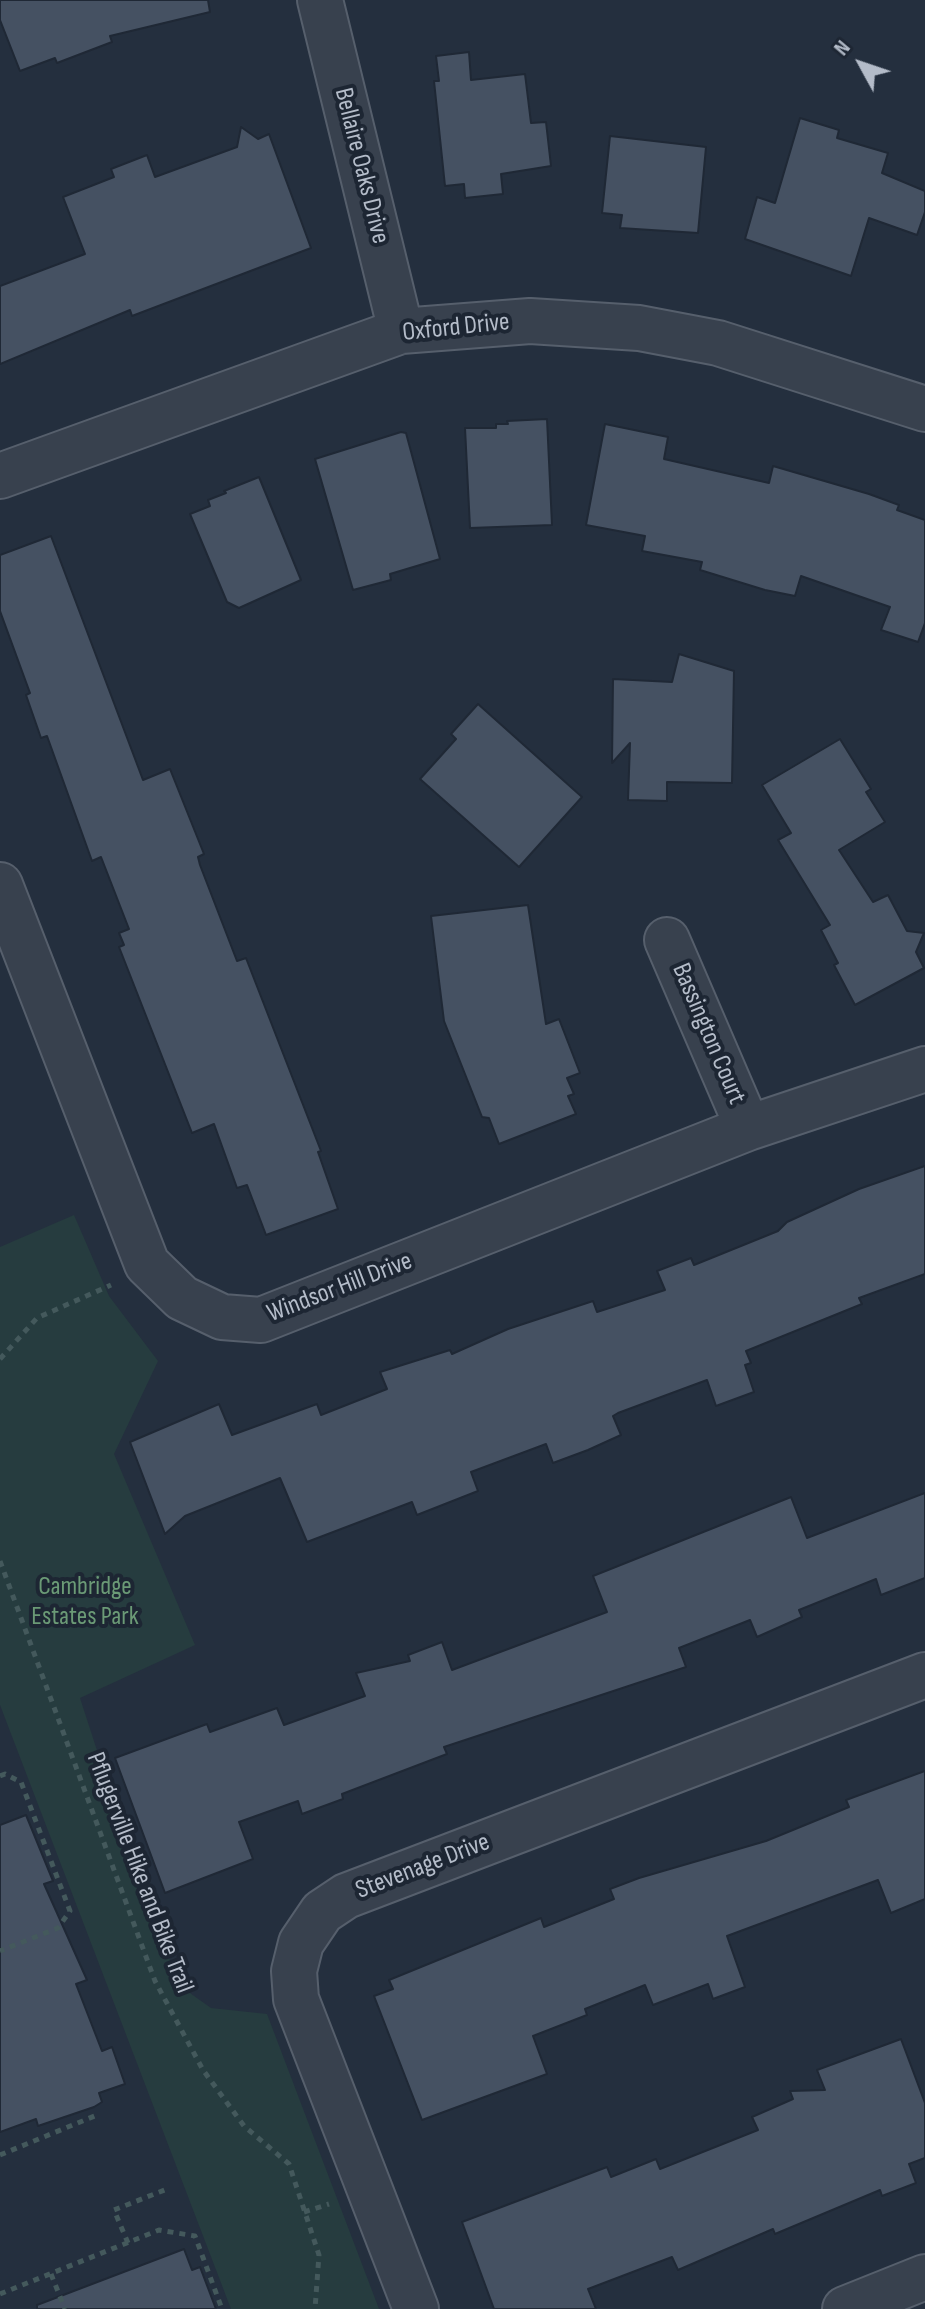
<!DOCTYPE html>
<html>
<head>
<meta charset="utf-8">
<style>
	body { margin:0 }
	#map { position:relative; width:925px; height:2309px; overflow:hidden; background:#242f3e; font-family:"Sofia Sans Condensed",sans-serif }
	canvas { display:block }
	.north { position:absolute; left:821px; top:24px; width:80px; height:80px; -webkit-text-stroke:6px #1d2633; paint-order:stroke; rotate:310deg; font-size:22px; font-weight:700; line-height:32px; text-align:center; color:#b4bcc9 }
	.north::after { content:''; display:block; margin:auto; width:28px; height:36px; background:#b4bcc9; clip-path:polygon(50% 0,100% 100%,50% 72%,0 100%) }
</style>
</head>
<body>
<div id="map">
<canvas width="925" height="2309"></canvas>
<div class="north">N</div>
</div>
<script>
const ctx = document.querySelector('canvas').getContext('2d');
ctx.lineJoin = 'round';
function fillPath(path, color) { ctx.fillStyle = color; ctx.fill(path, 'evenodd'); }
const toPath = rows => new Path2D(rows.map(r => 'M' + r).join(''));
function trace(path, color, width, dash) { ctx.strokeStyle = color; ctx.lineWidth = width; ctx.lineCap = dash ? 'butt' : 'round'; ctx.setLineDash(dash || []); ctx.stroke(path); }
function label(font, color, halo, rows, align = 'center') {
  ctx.font = font + ' "Sofia Sans Condensed",sans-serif'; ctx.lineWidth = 8; ctx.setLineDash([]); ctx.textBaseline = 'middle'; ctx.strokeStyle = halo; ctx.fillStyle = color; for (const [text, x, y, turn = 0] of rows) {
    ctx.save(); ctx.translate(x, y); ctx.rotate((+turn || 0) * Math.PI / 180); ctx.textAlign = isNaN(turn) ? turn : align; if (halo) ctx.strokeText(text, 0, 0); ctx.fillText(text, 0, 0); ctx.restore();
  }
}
const green = toPath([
	[74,1215,109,1296,158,1361,114,1454,195,1645,80,1698,141,1886,180,1986,211,2008,267,2014,379,2309,231,2309,0,1705,0,1247]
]);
const building = toPath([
	[0,0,208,0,210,12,110,36,112,42,57,63,55,58,20,71,0,20,0,0],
	[469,52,471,80,525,74,531,123,546,122,551,166,501,174,503,194,465,198,464,184,445,186,434,81,439,81,436,56,469,52],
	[800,118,839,130,837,138,888,153,882,173,925,191,925,212,917,235,869,218,851,276,745,239,757,197,775,203,800,118],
	[241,127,258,139,269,134,311,248,132,316,130,310,0,364,0,286,85,254,63,197,114,177,111,169,147,155,155,177,237,147,241,127],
	[610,136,706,147,698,233,620,228,622,215,602,213,610,136],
	[547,419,552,525,470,528,465,428,496,428,496,424,508,424,507,421,547,419],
	[605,424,668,437,664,459,769,483,773,466,869,494,899,505,897,510,925,520,925,623,918,642,881,630,890,607,801,576,795,596,765,590,700,570,702,562,642,551,645,536,586,525,605,424],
	[401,432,406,433,440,559,390,574,391,580,353,590,315,459,401,432],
	[259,477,301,580,239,608,227,602,190,514,210,506,208,500,226,493,224,491,259,477],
	[51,536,143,780,170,769,204,854,198,857,200,865,237,961,246,958,321,1151,318,1152,338,1209,266,1235,247,1185,237,1188,214,1124,192,1133,119,947,124,945,119,933,129,929,101,857,92,861,47,736,41,738,26,695,30,693,0,611,0,555,51,536],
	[679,654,734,671,732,783,667,782,667,801,628,800,630,743,612,763,613,679,672,682,679,654],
	[478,704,582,797,519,867,420,779,456,739,451,734,478,704],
	[840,739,871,789,866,792,885,822,839,850,873,902,888,895,907,931,924,933,916,952,924,968,855,1005,834,965,838,963,821,930,830,925,778,840,791,833,762,785,840,739],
	[528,905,546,1024,559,1019,580,1073,567,1078,574,1094,568,1096,576,1114,499,1144,489,1118,482,1117,444,1021,431,916,528,905],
	[925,1166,925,1274,859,1298,862,1304,746,1351,751,1363,745,1365,754,1392,716,1406,707,1380,618,1413,613,1416,621,1435,588,1450,553,1463,546,1444,471,1472,478,1491,417,1515,412,1502,307,1542,280,1478,185,1516,165,1534,130,1442,219,1404,232,1435,317,1404,321,1415,387,1389,380,1372,450,1350,452,1354,508,1329,593,1301,597,1312,665,1290,657,1271,691,1258,694,1265,778,1231,787,1222,859,1189,925,1166],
	[925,1493,925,1578,881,1595,876,1579,799,1610,802,1617,757,1637,750,1620,679,1648,686,1667,444,1747,447,1754,342,1794,343,1799,302,1814,298,1801,239,1822,253,1859,165,1893,115,1758,207,1724,210,1732,277,1708,284,1725,365,1696,356,1673,410,1661,408,1655,442,1642,452,1670,607,1612,593,1576,791,1497,807,1538,925,1493],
	[925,1771,925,1899,891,1913,878,1880,727,1936,745,1987,713,1999,708,1984,653,2005,645,1985,585,2009,587,2015,533,2036,547,2074,422,2120,374,1996,393,1989,389,1980,541,1918,544,1927,614,1899,610,1889,639,1878,766,1841,849,1807,846,1800,925,1771],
	[26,1815,53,1881,44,1884,87,1980,76,1984,102,2051,112,2047,125,2084,99,2093,102,2102,94,2107,38,2126,36,2119,0,2132,0,1825,26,1815],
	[901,2039,925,2103,925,2158,909,2164,916,2183,882,2196,880,2190,775,2234,773,2229,678,2270,672,2257,588,2289,596,2309,494,2309,462,2222,607,2167,611,2177,656,2159,660,2169,758,2130,752,2117,793,2099,790,2091,825,2090,817,2070,901,2039],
	[184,2249,192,2270,200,2267,216,2309,37,2309,37,2305,184,2249]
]);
const path = toPath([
	[0,1359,37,1318,111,1285],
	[0,1561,155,1981,203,2070,244,2126,289,2164,319,2255,315,2309],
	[0,1776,5,1774,21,1782,70,1911,58,1928,0,1951],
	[0,2155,97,2115],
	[304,2212,329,2204],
	[128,2243,114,2210,167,2189],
	[51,2274,65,2309],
	[0,2294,159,2230,195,2236,222,2309]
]);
const minor = toPath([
	[320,0,401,331],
	[0,476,401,331,530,321,639,328,718,343,925,409],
	[0,885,147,1264,182,1298,222,1317,261,1320,748,1128,925,1069],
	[667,940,748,1128],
	[416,2309,296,1999,294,1971,301,1943,322,1912,346,1896,925,1675],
	[845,2309,925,2277]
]);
const streetNames = [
	["Bellaire Oaks Drive",361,166,76],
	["Oxford Drive",456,328,-6],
	["Bassington Court",708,1034,67],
	["Windsor Hill Drive",340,1288,-21],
	["Stevenage Drive",423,1867,-21],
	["Pflugerville Hike and Bike Trail",139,1873,69]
];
const parkNames = [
	["Cambridge",85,1587],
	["Estates Park",85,1617]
];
fillPath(green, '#263c3f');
fillPath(building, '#455162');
trace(building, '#1f2835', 2);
trace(minor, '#565f6c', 48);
trace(path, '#44595c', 5, [6, 6]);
trace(minor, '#38414e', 44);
label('26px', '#b4bcc9', '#1d2633', streetNames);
label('26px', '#6b9a76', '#1d2633', parkNames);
</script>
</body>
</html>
